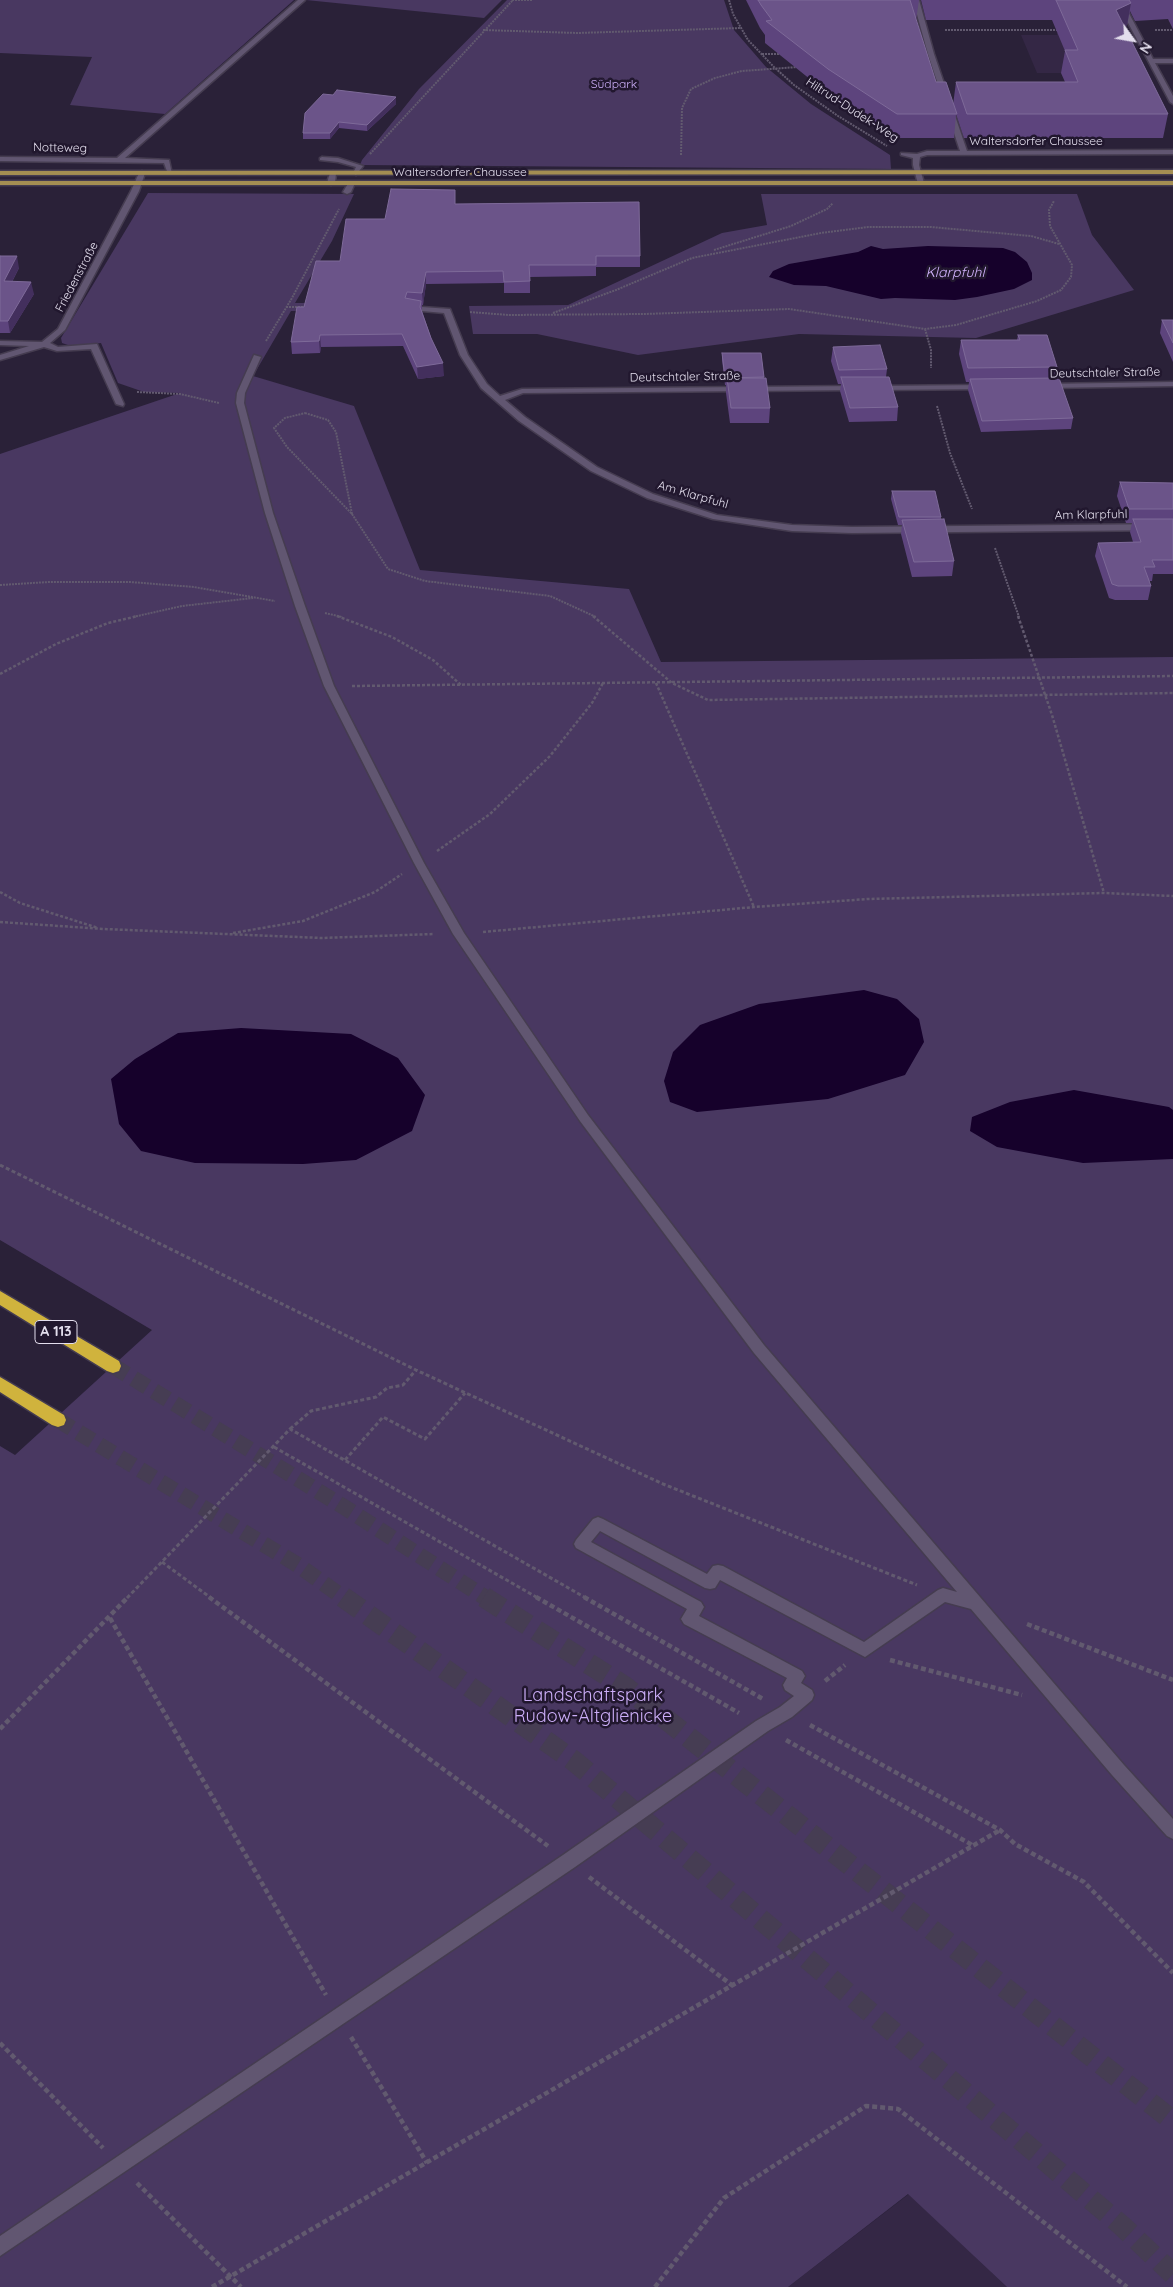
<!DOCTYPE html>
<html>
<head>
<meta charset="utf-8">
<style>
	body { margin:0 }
	#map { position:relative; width:1173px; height:2287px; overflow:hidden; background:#2a2138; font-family:Quicksand,sans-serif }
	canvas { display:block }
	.north { position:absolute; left:1108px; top:15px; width:50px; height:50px; -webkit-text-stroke:4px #21172e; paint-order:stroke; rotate:122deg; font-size:14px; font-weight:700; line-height:20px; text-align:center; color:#e3deed }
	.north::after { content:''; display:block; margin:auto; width:18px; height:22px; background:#e3deed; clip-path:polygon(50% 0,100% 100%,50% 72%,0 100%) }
</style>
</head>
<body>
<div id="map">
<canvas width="1173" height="2287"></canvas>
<div class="north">N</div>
</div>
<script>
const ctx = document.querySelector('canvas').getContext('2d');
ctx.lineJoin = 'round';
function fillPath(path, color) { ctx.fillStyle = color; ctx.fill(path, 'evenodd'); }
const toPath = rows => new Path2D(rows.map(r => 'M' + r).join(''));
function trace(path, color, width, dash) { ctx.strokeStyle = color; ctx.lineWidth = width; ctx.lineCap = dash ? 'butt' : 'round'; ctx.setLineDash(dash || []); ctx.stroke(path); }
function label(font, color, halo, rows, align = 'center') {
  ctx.font = font + ' Quicksand,sans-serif'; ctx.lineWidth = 5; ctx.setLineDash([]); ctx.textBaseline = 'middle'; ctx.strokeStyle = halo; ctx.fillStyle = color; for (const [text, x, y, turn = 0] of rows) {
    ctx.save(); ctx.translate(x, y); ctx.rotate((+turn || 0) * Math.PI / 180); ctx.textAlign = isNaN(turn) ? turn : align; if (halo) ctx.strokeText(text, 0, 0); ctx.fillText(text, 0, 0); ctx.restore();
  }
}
const built = toPath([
	[1057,33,1112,33,1132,73,1037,73,1021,35,1057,35],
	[909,2194,1007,2287,788,2287]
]);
const green = toPath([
	[0,0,294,0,165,114,70,105,92,57,0,53],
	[306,0,502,0,484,18],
	[507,0,724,0,734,30,766,67,811,104,890,155,891,169,360,165,362,160,419,89],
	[148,193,354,194,332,241,295,303,376,303,375,310,291,311,253,376,354,406,420,570,629,589,661,662,1173,657,1173,2287,1007,2287,908,2194,788,2287,0,2287,0,1446,15,1455,152,1330,0,1240,0,454,180,393,144,392,118,383,101,343,71,346,62,343,61,338],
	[761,194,1077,194,1092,235,1134,290,976,338,799,334,638,355,537,334,473,334,469,306,568,305,722,233,767,225]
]);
const water = toPath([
	[871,246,883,249,928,246,1003,248,1015,252,1027,262,1032,273,1032,280,1014,289,977,297,955,300,895,298,881,299,826,286,794,285,769,277,773,271,789,264,858,252],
	[864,990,897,999,919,1019,924,1042,905,1075,828,1099,697,1112,670,1102,664,1081,673,1052,700,1025,759,1004],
	[241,1028,351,1034,398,1058,425,1095,412,1131,356,1160,303,1164,195,1163,141,1151,119,1124,111,1079,135,1059,178,1033],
	[1074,1090,1169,1107,1173,1110,1173,1159,1083,1163,997,1147,970,1131,972,1117,1010,1102]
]);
const highwayTunnelFar1 = toPath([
	[113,1366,344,1507,486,1598],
	[58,1420,298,1565,344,1598]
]);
const highwayTunnel = toPath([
	[343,1597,574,1761,1121,2225,1173,2274],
	[484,1597,624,1686,1173,2121]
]);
const pathFar3 = toPath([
	[512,0,533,0],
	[729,0,733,14,748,40,774,67,794,85,838,116,887,146],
	[483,30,577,33,741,28],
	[945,30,1059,30],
	[1155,30,1173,30],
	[762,54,781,54],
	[370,154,513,0],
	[681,155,682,108,691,89,715,78,742,71,798,67],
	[714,250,791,226,827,209,833,203],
	[286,307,308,307],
	[470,312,508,315,645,314,789,309,925,329,956,325,1037,301,1061,290,1071,277,1072,265,1050,226,1049,210,1054,201],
	[553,313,616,290,692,258,821,233,868,227,931,227,1031,236,1059,244],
	[925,329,931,350,931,368],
	[266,341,292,298,339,209],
	[137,392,180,394,219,403],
	[937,406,950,453,972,509],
	[305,413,328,420,336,432,352,514,287,447,274,428,285,418,305,413],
	[352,514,388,569,425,581,550,596,596,617],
	[995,548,1019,617],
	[0,585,49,582,130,582,194,587,275,601],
	[325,613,342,617],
	[133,617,182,606,253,598]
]);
const pathFar2 = toPath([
	[337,616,392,637,433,660,461,685],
	[593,616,672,683,708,700,1173,693],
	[1018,616,1052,715,1104,893],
	[0,674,56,644,108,623,138,616],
	[656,683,754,907],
	[352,686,1173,676],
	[437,851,490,814,550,756,592,703,603,683],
	[0,892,20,903,98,928],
	[0,922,104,929,322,938,434,934],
	[483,932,754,907,868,899,1104,893,1173,896],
	[233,933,303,921,375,892,402,874]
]);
const pathFar1 = toPath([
	[0,1165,416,1370,663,1484,917,1585],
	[290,1429,311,1411,376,1397,387,1388,403,1385,416,1370],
	[274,1447,538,1598],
	[345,1460,383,1417,425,1439,465,1393],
	[162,1562,211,1598],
	[127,1598,290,1429,586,1598]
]);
const path = toPath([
	[209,1597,548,1846],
	[536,1597,739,1713],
	[584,1597,763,1699],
	[110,1618,326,1995],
	[1027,1624,1173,1680],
	[890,1660,1022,1695],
	[825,1681,845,1665],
	[810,1725,1000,1830,1015,1844,1084,1882,1173,1973],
	[0,1729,128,1597],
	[786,1740,974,1846],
	[589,1877,733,1986],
	[351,2037,427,2163],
	[0,2043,103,2148],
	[137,2183,241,2287],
	[212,2287,1000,1830],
	[655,2287,724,2198,866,2106,898,2109,1127,2287]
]);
const minor = toPath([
	[298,0,305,0,125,158,169,160,172,174,168,174,164,163,0,161,0,157,117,158,298,0],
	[913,0,919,0,934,54,967,151,1173,150,1173,154,927,155,920,157,919,165,924,183,918,184,913,165,913,158,901,155,901,153,917,154,927,151,960,151,928,54,913,0],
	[1116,0,1122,0,1153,59,1173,59,1173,63,1155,63,1173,96,1173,104,1170,102,1116,0],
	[322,157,338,158,363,166,356,175,353,173,356,167,338,162,320,160,320,158,322,157],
	[142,171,145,173,139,191,65,330,50,343,58,347,97,344,124,404,123,406,116,404,91,349,57,351,44,347,0,360,0,355,29,346,0,345,0,341,42,342,58,329,131,191,139,173,142,171],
	[333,171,336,173,335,183,331,185,327,183,330,173,333,171],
	[349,182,355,183,351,192,347,194,343,192,349,182],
	[408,306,450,309,468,355,487,384,500,396,522,389,859,386,860,388,856,390,523,393,505,400,525,417,597,467,653,494,717,515,792,525,852,527,1173,524,1173,530,852,533,792,531,713,519,647,498,591,471,519,421,481,388,460,355,444,313,411,310,408,310,408,306],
	[254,355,261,357,245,393,244,403,273,513,305,606,334,686,424,863,464,933,588,1115,764,1345,1124,1765,1173,1819,1173,1839,1167,1836,1112,1775,971,1609,945,1602,865,1657,720,1580,715,1588,710,1589,705,1588,600,1531,591,1542,701,1602,704,1607,699,1616,802,1671,805,1676,801,1683,812,1690,814,1695,812,1700,792,1717,768,1731,575,1867,0,2256,0,2236,563,1855,756,1721,780,1707,794,1696,785,1690,783,1685,787,1678,684,1624,681,1619,687,1609,576,1548,574,1544,576,1540,593,1519,598,1517,603,1519,707,1574,713,1566,718,1565,723,1566,864,1642,938,1590,943,1588,957,1592,754,1353,580,1121,453,934,414,863,324,686,295,606,265,513,236,403,237,393,254,355],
	[1173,382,1173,386,1046,388,1042,386,1046,384,1173,382],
	[986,385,989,385,989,389,876,390,872,388,876,386,986,385]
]);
const major = toPath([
	[1173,170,1173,174,0,175,0,171,1173,170],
	[0,181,1173,181,1173,185,0,185,0,181]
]);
const highway = toPath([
	[0,1291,119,1361,121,1366,119,1371,113,1373,107,1371,0,1305,0,1291],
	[0,1377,64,1415,66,1420,64,1425,58,1427,52,1425,0,1392,0,1377]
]);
const wall = toPath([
	[746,0,919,0,916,20,936,82,953,105,956,82,1065,82,1061,73,1065,51,1052,20,926,20,921,0,1173,0,1173,29,1168,19,1135,21,1130,11,1127,25,1124,27,1168,114,1163,138,964,138,956,114,954,138,894,138,826,92,765,43,765,35,760,28],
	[333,95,396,97,396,104,367,131,339,128,330,139,303,139,303,133],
	[456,204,640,256,640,267,596,267,596,276,530,277,530,293,504,293,504,283,426,284,423,305,422,305,422,311,444,376,418,379,403,346,321,347,320,353,292,354,291,342,304,307,340,261],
	[0,256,19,268,12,282,34,294,10,333,0,333],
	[1162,320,1173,320,1173,362,1160,333],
	[1018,335,1057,367,1056,378,1073,418,1071,429,981,432,968,390,969,382,966,382,959,354,961,340,1017,340],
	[833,347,887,369,886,377,898,407,897,421,849,422,840,391,841,384,838,384,831,361],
	[722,353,761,353,764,378,770,408,769,423,730,423,726,393,726,385,725,385,722,360],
	[1120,482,1173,483,1173,574,1153,574,1152,581,1149,581,1151,586,1148,600,1115,600,1109,598,1095,556,1098,543,1133,542,1130,532,1132,523,1126,523,1117,496],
	[892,491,941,517,941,519,954,561,952,576,912,577,901,534,902,525,898,525,891,499]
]);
const shadedWall = toPath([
	[1131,3,1127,25,1112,33,1116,10],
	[396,97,396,104,367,131,367,125],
	[339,122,339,128,330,139,330,133],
	[17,256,19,268,6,293,4,281],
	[426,272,426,284,423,305,422,293],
	[31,282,34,294,10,333,8,321],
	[320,335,321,347,320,353,319,341],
	[443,363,444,376,418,379,417,367]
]);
const building = toPath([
	[758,0,910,0,936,82,946,82,957,114,897,114,828,69,766,21,772,20,761,5,758,0],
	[1056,0,1129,0,1131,3,1116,10,1168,114,967,114,956,82,1078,82,1065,50,1078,50,1056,0],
	[337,90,396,97,367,125,339,122,330,133,303,133,305,113,323,94,333,95,337,90],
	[391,189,455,190,455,204,639,202,640,256,596,256,596,265,529,265,530,281,504,282,503,271,426,272,422,293,407,292,405,298,421,301,420,307,431,338,443,363,417,367,402,334,320,335,319,341,291,342,297,307,304,307,316,261,340,261,346,219,385,219,391,189],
	[0,256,17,256,4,281,31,282,8,321,0,321,0,256],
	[1162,320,1173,320,1173,343,1162,320],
	[1018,335,1047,335,1057,367,968,368,961,340,1020,340,1018,335],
	[880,345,887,369,839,370,833,347,880,345],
	[722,353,761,353,764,377,725,378,722,353],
	[841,377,889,377,898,407,850,408,841,377],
	[727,378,766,378,770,408,731,408,727,378],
	[1059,378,1073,418,982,421,970,379,1059,378],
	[1120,482,1173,483,1173,509,1129,509,1120,482],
	[892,491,935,491,941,517,899,517,892,491],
	[944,519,954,561,914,562,902,520,944,519],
	[1133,519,1173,519,1173,560,1152,560,1155,567,1144,567,1151,586,1118,586,1112,584,1098,543,1141,542,1133,519]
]);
const farParknames = [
	["Südpark",614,84]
];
const farStreetnames = [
	["Hiltrud-Dudek-Weg",852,110,33],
	["Waltersdorfer Chaussee",1036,141],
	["Notteweg",60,148,1],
	["Waltersdorfer Chaussee",460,172],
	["Friedenstraße",77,277,-62],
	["Deutschtaler Straße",1105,373,-1],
	["Deutschtaler Straße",685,377,-1],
	["Am Klarpfuhl",693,495,16],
	["Am Klarpfuhl",1091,515,-1]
];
const farWaternames = [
	["Klarpfuhl",955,273]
];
const shields = [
	[56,1332,42]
];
const shieldNames = [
	["A 113",56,1332]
];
const nearParknames = [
	["Landschaftspark",593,1696],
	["Rudow-Altglienicke",593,1717]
];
fillPath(built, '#342745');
fillPath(green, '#493861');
fillPath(water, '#16012b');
trace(highwayTunnelFar1, '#463d53', 16, [16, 8]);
trace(highwayTunnel, '#463d53', 21, [21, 10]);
trace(minor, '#453c50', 3);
trace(major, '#453c50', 3);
trace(highway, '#453c50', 3);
trace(pathFar3, '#625a6f', 2, [2, 1]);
trace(pathFar2, '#625a6f', 2.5, [3, 2]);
trace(pathFar1, '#625a6f', 3, [4, 2.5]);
trace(path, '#625a6f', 4.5, [5, 3]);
fillPath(minor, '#615671');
fillPath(major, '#a48e52');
fillPath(highway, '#d0b33d');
fillPath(wall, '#5d447d');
fillPath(shadedWall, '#432f5d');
fillPath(building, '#6b5489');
trace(building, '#7e6a99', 1);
label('12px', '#ccaef8', '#21172e', farParknames);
label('12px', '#e3deed', '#21172e', farStreetnames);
label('italic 14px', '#d1b3fd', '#21172e', farWaternames);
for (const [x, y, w] of shields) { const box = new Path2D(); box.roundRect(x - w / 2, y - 11.5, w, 23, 4); ctx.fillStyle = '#21172e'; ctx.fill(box); trace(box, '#e3deed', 1); }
label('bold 14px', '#e3deed', null, shieldNames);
label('18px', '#ccaef8', '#21172e', nearParknames);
</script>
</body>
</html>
